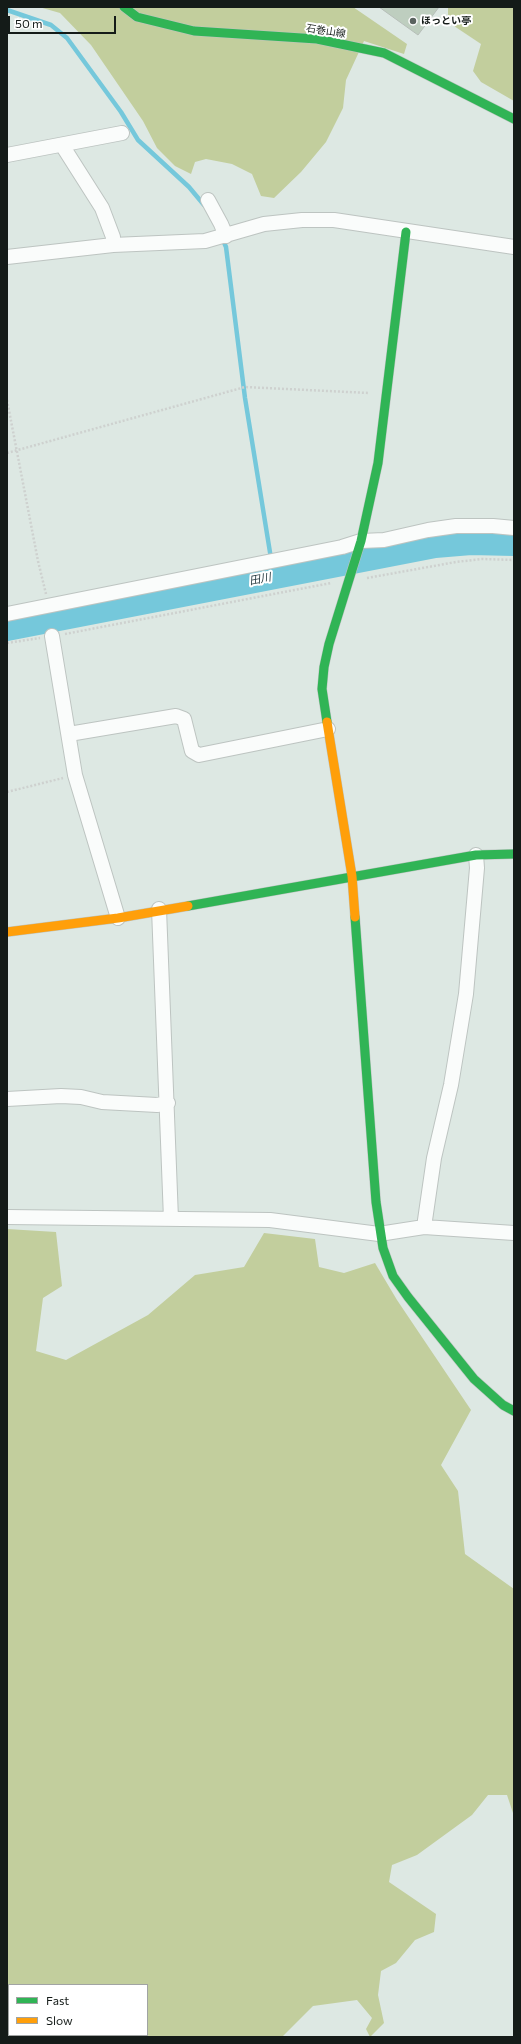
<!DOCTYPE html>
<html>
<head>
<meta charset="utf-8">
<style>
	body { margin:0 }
	#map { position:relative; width:521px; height:2044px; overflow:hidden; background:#dde8e3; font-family:Commissioner,sans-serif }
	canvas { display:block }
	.frame { position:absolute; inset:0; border:8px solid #141b18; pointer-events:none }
	.legend { position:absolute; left:8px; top:1984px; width:140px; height:52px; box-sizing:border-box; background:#fff; border:1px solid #a1a4a3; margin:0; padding:5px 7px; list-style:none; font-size:12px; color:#141b18 }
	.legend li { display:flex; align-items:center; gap:8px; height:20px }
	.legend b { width:20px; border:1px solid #a1a4a3 }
	.scale { position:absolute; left:8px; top:16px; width:108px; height:18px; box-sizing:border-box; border:2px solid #141b18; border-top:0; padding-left:5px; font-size:12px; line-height:14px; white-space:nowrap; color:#141b18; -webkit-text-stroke:3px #fff; paint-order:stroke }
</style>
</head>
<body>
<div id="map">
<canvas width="521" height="2044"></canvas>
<div class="frame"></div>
<ul class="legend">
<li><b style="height:5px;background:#30b455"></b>Fast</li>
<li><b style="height:5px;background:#ff9f0a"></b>Slow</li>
</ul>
<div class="scale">50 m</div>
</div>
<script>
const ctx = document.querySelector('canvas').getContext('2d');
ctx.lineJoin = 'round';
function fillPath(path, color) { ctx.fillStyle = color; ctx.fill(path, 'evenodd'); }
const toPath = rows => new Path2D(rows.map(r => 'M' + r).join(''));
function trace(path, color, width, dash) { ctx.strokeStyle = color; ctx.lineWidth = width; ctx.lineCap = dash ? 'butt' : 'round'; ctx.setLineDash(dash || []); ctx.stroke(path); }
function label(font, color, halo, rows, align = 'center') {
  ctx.font = font + ' Commissioner,"Noto Sans JP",sans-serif'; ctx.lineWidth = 4; ctx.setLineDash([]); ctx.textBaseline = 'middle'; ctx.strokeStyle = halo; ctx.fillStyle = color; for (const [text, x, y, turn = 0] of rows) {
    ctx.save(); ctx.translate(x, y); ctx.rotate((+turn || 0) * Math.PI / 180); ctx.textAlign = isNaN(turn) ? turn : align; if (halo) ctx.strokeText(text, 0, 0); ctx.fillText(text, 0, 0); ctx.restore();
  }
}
const forest = toPath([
	[39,7,353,7,407,44,404,54,364,41,346,80,343,108,326,142,301,172,274,198,261,196,252,174,232,164,206,159,195,162,191,174,175,166,157,148,143,121,91,45,60,13],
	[448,7,514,7,514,101,481,82,473,71,481,44,448,22],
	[7,1229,56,1232,62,1286,43,1298,36,1351,66,1360,148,1315,195,1275,244,1267,264,1233,315,1239,319,1267,344,1273,375,1263,397,1300,471,1410,441,1465,458,1491,465,1554,514,1589,514,1816,507,1795,488,1795,472,1815,417,1855,392,1865,389,1882,436,1914,434,1932,415,1940,396,1963,381,1971,378,1995,384,2023,370,2037,366,2029,372,2018,357,2000,313,2006,282,2037,7,2037],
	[9,1985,147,1985,147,2035,9,2035]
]);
const stream = toPath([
	[7,10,51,25,67,38,121,112,138,140,189,187,204,205],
	[222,238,226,247,245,398,274,577]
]);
const river = toPath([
	[7,628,435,545,471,542,514,543]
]);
const building = toPath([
	[379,7,439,7,418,35,379,7]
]);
const path = toPath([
	[7,400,38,561,46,594],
	[7,453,245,387,369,393],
	[367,578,456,562,482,559,514,560],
	[65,634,331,583],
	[7,643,40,638],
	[7,792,63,778]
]);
const street = toPath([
	[62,145,102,208,113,237,113,245],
	[7,155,122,133],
	[208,200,221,224,226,236],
	[7,257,113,245,205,241,264,224,302,220,334,220,514,247],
	[7,614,342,547,361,541,384,540,428,530,456,526,493,526,514,528],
	[52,636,75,775,118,918],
	[69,734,176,716,184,719,192,751,199,755,328,729],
	[159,909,171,1219],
	[7,1099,61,1096,81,1097,102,1102,157,1105,168,1103],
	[7,1217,270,1220,379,1234,424,1227,514,1233],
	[424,1227,434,1158,451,1085,466,994,477,868,476,855]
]);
const fast = toPath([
	[124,7,137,17,194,31,317,39,384,53,514,119],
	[327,722,322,689,324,667,329,644,361,541,378,463,406,232],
	[188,906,476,855,514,854],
	[355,917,376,1202,383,1248,393,1276,408,1297,474,1379,503,1405,514,1411]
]);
const slow = toPath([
	[327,722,352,876,355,917],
	[7,932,118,918,188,906]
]);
const markers = [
	[413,21,4,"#5a635f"]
];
const poiNames = [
	["ほっとい亭",421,21]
];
const streetNames = [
	["石巻山線",326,31,9]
];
const waterNames = [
	["田川",260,579,-11]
];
fillPath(forest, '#c2ce9d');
trace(stream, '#75c8db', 4.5);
trace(river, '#75c8db', 26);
fillPath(building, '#becebf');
trace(building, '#b6bdb8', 1);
trace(street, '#bdc4c1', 16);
trace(fast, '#bdc4c1', 10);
trace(slow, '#bdc4c1', 10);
trace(path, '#ced1cf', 2.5, [2, 2]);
trace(street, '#fafcfb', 14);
trace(fast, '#30b455', 9);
trace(slow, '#ff9f0a', 9);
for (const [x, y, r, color] of markers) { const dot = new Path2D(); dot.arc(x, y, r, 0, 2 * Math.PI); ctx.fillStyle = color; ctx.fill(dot); trace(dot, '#fff', 1.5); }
label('bold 10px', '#141b18', '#fff', poiNames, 'left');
label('10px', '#141b18', '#fff', streetNames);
label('italic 11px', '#1b2f35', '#fff', waterNames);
</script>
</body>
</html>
